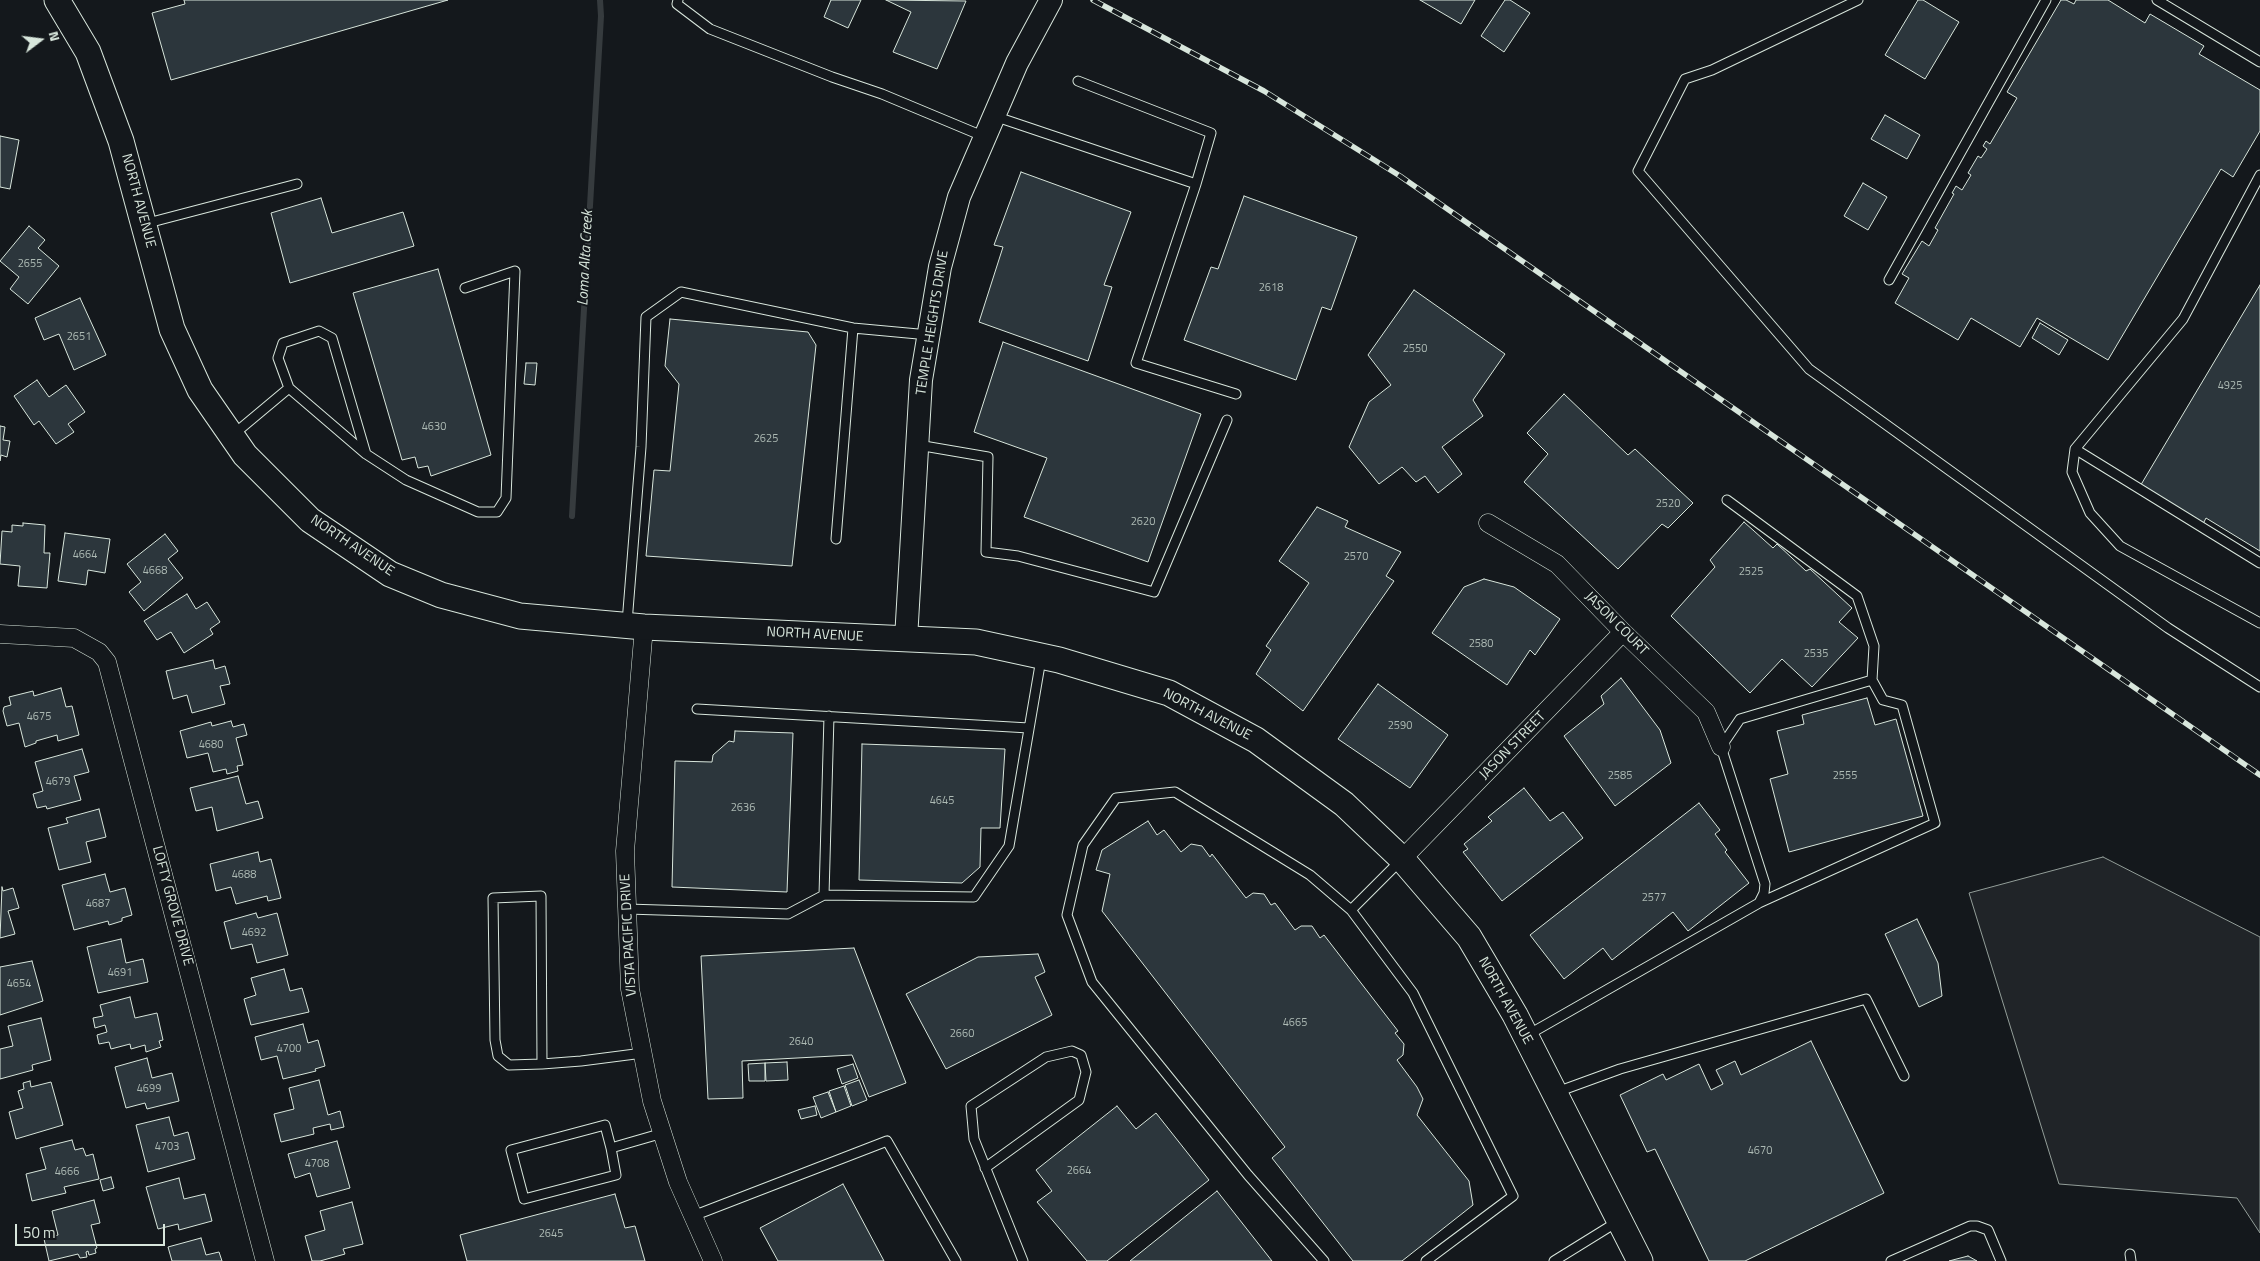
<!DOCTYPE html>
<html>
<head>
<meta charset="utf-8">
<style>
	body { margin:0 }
	#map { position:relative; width:2260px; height:1261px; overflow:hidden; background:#14181c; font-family:"Titillium Web",sans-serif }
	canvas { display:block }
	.north { position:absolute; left:15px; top:15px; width:50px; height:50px; -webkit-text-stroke:4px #14181c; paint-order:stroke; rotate:75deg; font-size:14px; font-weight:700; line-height:20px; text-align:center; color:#d8e6dc }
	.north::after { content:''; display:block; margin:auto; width:18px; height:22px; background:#d8e6dc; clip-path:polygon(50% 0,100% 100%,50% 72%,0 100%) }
	.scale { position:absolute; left:15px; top:1224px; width:150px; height:22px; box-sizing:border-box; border:2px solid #d8e6dc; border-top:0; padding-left:6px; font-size:15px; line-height:18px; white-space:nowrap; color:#d8e6dc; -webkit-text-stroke:4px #14181c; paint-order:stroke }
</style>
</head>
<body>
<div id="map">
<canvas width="2260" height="1261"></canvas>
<div class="north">N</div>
<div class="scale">50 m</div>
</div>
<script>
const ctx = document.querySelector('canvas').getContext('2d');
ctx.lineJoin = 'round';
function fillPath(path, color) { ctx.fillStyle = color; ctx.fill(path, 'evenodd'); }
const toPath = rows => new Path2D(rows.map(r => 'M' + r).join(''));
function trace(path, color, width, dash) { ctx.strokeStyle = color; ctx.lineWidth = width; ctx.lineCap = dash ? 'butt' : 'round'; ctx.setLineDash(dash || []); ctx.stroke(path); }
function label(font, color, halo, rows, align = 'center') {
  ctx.font = font + ' "Titillium Web",sans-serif'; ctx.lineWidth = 4; ctx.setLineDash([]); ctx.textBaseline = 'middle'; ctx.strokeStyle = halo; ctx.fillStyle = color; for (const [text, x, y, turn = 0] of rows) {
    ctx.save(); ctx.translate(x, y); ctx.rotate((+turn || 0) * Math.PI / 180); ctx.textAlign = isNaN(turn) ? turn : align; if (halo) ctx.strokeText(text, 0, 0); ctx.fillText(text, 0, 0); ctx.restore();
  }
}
const green = toPath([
	[2103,857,2260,937,2260,1233,2237,1198,2059,1184,1969,893,2103,857]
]);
const stream = toPath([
	[572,516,601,16,600,0]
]);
const building = toPath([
	[184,0,448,0,171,80,152,13,185,4,184,0],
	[831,0,861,0,848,28,824,17,831,0],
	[886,0,966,1,937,69,893,52,911,12,886,0],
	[1420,0,1475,0,1461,24,1420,0],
	[1505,0,1510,0,1530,13,1504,52,1481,36,1505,0],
	[1918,0,1923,0,1959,22,1925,79,1885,55,1918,0],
	[2061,0,2066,0,2074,4,2076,0,2108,0,2145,23,2150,14,2204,46,2199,54,2260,90,2260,131,2233,177,2221,169,2108,360,2037,318,2020,347,1971,318,1958,340,1895,303,1909,278,1902,274,1922,241,1929,246,1938,230,1935,228,1954,194,1952,193,1956,186,1962,190,1971,175,1968,173,1978,156,1981,158,1987,149,1983,146,1986,141,1990,144,2017,98,2007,92,2061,0],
	[1885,115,1920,135,1907,159,1871,139,1885,115],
	[0,136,19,140,10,189,0,187,0,136],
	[1021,172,1131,212,1104,285,1112,287,1088,361,979,322,1003,247,994,245,1021,172],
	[1863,183,1887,197,1868,230,1844,216,1863,183],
	[1244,196,1357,237,1331,310,1322,307,1296,380,1184,340,1211,267,1218,269,1244,196],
	[321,198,332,233,403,212,414,246,290,283,271,213,321,198],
	[29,226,45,240,38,248,59,266,28,304,10,289,19,277,0,261,29,226],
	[438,269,491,455,431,476,428,466,418,468,415,457,402,460,353,293,438,269],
	[2260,285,2260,551,2206,518,2202,526,2139,488,2260,285],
	[1414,290,1505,354,1473,400,1483,416,1442,447,1462,474,1438,493,1425,476,1416,482,1402,467,1379,484,1349,447,1369,402,1391,385,1368,355,1414,290],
	[80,298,106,355,74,370,59,334,44,340,35,318,80,298],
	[670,319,808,332,816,345,792,566,646,556,654,470,670,471,679,384,665,366,670,319],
	[2040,323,2068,340,2059,355,2032,338,2040,323],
	[1003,342,1201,414,1148,562,1024,517,1047,458,974,432,1003,342],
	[526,363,537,363,535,385,524,384,526,363],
	[37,380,49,397,66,385,85,412,68,424,74,432,56,444,39,421,34,425,14,396,37,380],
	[1564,394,1628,455,1635,449,1693,503,1668,528,1662,524,1618,569,1524,482,1548,454,1527,433,1564,394],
	[0,426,5,427,3,440,10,441,7,457,1,455,0,461,0,426],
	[1317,507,1348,521,1345,527,1401,552,1386,576,1394,581,1303,711,1256,674,1271,650,1266,646,1309,583,1279,561,1317,507],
	[1744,522,1773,548,1777,544,1806,571,1810,569,1852,608,1839,622,1858,638,1812,687,1782,659,1750,693,1671,616,1715,567,1710,560,1744,522],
	[23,523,45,525,44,553,50,553,47,588,18,586,20,566,0,564,2,531,12,532,12,525,23,526,23,523],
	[65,533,110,539,105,573,88,570,86,585,58,581,65,533],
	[165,534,178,551,168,559,183,578,144,611,129,592,141,582,127,564,165,534],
	[1484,579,1514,587,1560,619,1535,655,1530,650,1507,685,1432,633,1464,587,1484,579],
	[187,594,196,609,207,602,220,622,210,629,213,634,184,653,171,632,157,640,144,621,187,594],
	[213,660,215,669,225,666,230,684,220,686,225,704,192,713,187,695,173,699,166,671,213,660],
	[1621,678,1660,730,1671,763,1615,806,1564,736,1604,704,1601,696,1621,678],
	[1378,684,1448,735,1410,788,1338,739,1378,684],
	[61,688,66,707,72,706,79,735,58,741,57,735,36,741,36,743,25,747,19,723,7,726,3,711,4,707,11,705,9,697,33,691,34,696,61,688],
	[1867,698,1875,725,1896,719,1923,816,1789,852,1770,779,1788,774,1777,731,1804,724,1802,715,1867,698],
	[231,721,233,727,244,724,247,735,236,738,243,765,237,766,238,771,227,774,226,769,213,772,208,753,187,758,180,731,211,722,212,726,231,721],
	[735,731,793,733,787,892,672,887,675,761,712,762,713,755,729,741,734,742,735,731],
	[862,744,1005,749,1000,828,981,828,980,867,962,883,859,880,862,744],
	[82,749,89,772,74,776,81,800,47,809,46,806,37,808,33,794,43,791,35,762,82,749],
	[238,776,246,804,258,801,263,818,217,831,212,807,196,811,190,788,238,776],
	[1524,788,1550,821,1563,812,1583,838,1502,901,1463,852,1468,849,1464,844,1492,821,1488,817,1524,788],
	[1699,803,1720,830,1715,834,1727,850,1725,852,1749,883,1688,931,1673,912,1612,960,1603,948,1564,979,1530,935,1699,803],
	[99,809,106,837,86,842,91,862,59,870,48,828,68,823,66,818,99,809],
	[1148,821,1157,835,1164,830,1181,852,1191,844,1202,846,1210,857,1212,854,1246,898,1253,893,1264,894,1271,905,1275,903,1295,930,1301,926,1312,926,1320,938,1324,935,1398,1031,1395,1033,1404,1044,1403,1055,1397,1060,1417,1087,1423,1099,1417,1115,1469,1181,1473,1205,1402,1261,1353,1261,1272,1158,1285,1147,1102,911,1110,874,1096,870,1102,850,1148,821],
	[258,852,260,862,271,859,281,898,268,901,267,896,236,904,231,887,216,891,210,864,258,852],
	[105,874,110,892,125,888,132,915,122,918,122,921,109,925,108,921,74,930,62,885,105,874],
	[2,887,3,891,13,888,19,908,8,911,15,934,0,938,2,887],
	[256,913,258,918,277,913,288,955,257,963,252,944,231,949,224,922,256,913],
	[1917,919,1938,963,1942,996,1919,1007,1885,934,1917,919],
	[121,939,126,963,143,959,148,982,98,993,87,947,121,939],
	[854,948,906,1083,869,1097,852,1055,742,1061,743,1098,708,1099,701,956,854,948],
	[1038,954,1045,972,1035,977,1052,1015,946,1069,906,994,978,957,1038,954],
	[32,961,43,1001,0,1015,0,967,32,961],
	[284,969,290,991,302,988,309,1012,251,1025,244,999,256,995,251,978,284,969],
	[130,997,135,1018,157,1013,163,1040,159,1041,161,1047,146,1052,145,1045,131,1049,130,1044,111,1049,109,1042,99,1044,97,1035,107,1032,105,1025,95,1028,93,1018,103,1016,100,1005,130,997],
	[41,1018,51,1060,32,1065,33,1070,0,1079,0,1049,13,1046,8,1026,41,1018],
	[303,1024,308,1043,318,1040,325,1066,315,1069,316,1071,283,1079,277,1056,261,1060,255,1037,303,1024],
	[1811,1041,1884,1193,1745,1261,1709,1261,1655,1149,1647,1152,1620,1095,1663,1074,1666,1080,1699,1064,1711,1090,1723,1084,1716,1070,1735,1061,1741,1075,1811,1041],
	[147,1058,152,1078,172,1073,179,1101,147,1109,145,1103,126,1108,115,1067,147,1058],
	[787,1062,788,1080,766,1081,765,1063,787,1062],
	[765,1063,765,1081,749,1081,748,1064,765,1063],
	[853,1064,858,1078,842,1084,837,1069,853,1064],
	[319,1080,328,1115,340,1111,344,1127,331,1130,330,1124,313,1128,314,1134,281,1142,274,1114,294,1109,289,1088,319,1080],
	[859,1080,867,1100,852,1106,845,1085,859,1080],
	[30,1081,31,1087,51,1082,63,1125,16,1139,9,1112,23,1108,18,1091,24,1089,23,1083,30,1081],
	[844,1086,851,1106,836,1112,829,1091,844,1086],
	[828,1092,836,1112,821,1118,813,1097,828,1092],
	[815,1106,817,1115,801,1119,798,1110,815,1106],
	[1117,1106,1136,1129,1156,1113,1209,1180,1107,1261,1087,1261,1037,1202,1052,1191,1036,1170,1117,1106],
	[169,1117,174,1136,188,1132,195,1159,148,1172,136,1125,169,1117],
	[72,1140,75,1150,83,1148,86,1156,93,1154,99,1179,64,1187,66,1193,32,1201,26,1174,46,1169,40,1148,72,1140],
	[337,1141,350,1188,317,1197,310,1173,295,1178,288,1154,337,1141],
	[111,1177,114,1188,103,1191,100,1180,111,1177],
	[179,1178,184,1199,205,1194,212,1221,179,1230,178,1224,158,1229,146,1187,179,1178],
	[843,1184,884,1261,778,1261,760,1228,843,1184],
	[1217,1191,1272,1261,1130,1261,1217,1191],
	[615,1194,625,1228,635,1226,645,1261,467,1261,460,1235,615,1194],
	[94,1200,100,1223,91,1225,97,1248,95,1249,96,1253,89,1255,88,1251,86,1252,87,1257,80,1258,78,1254,49,1261,44,1239,58,1235,52,1211,94,1200],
	[352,1202,363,1244,343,1249,345,1254,320,1261,312,1261,305,1236,325,1230,320,1211,352,1202],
	[201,1238,206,1255,219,1252,222,1261,172,1261,168,1247,201,1238],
	[1968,1256,1977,1261,1949,1261,1968,1256]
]);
const service = toPath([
	[678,0,677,4,710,29,832,77,882,94,985,137],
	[1858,0,1712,70,1685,79,1638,171,1809,369,2168,628,2260,687],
	[2157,0,2260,62],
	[994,116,1196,184,1211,133,1078,81],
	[2260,175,2183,319,2075,449,2072,472,2090,513,2120,546,2260,623],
	[1196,184,1136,363,1236,394],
	[144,224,297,184],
	[1889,280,2046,0],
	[289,388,278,358,283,343,319,331,332,338,366,454],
	[234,434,289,388,366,454,406,480,478,512,497,512,506,498,515,271,465,288],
	[918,445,988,457,986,552,1018,556,1154,592,1227,420],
	[2075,449,2260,563],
	[1727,500,1857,596,1874,646,1872,680,1883,700,1902,705,1935,823,1759,903],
	[836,539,853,328],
	[627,623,641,447,646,317,681,292,853,328,929,335],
	[697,709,1029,728],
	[824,895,829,716],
	[627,909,788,914,824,895,974,897,1009,846,1041,659],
	[1351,910,1400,861],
	[1526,1036,1759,903,1764,893,1765,884,1721,747,1740,719,1872,680],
	[542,1064,541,896,493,898,495,1040,498,1056,509,1065,542,1064,581,1061,643,1053],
	[1557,1092,1620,1069,1866,999,1904,1076],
	[611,1148,616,1175,524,1199,511,1150,605,1125,611,1148,663,1133],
	[985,1168,1079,1100,1086,1072,1081,1055,1072,1051,1046,1057,971,1106,974,1139,1023,1261],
	[693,1216,887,1141,956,1261],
	[2130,1254,2131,1261],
	[1324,1261,1248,1175,1092,982,1067,915,1083,845,1116,798,1175,792,1310,875,1351,910,1413,993,1513,1196,1426,1261],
	[1554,1261,1617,1222],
	[1891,1261,1970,1226,1977,1226,1988,1230,2001,1261]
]);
const minor = toPath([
	[1488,523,1557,564,1623,632,1706,712,1721,747],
	[644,627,625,851,630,989,652,1101,678,1182,713,1261],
	[0,634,74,638,99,652,107,662,265,1261],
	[1402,859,1623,632]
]);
const tertiary = toPath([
	[906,639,921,380,940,267,959,197,1017,63,1051,0]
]);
const secondary = toPath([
	[57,0,88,52,121,141,172,329,200,390,245,455,310,520,390,574,441,595,520,616,644,627,976,642,1059,660,1169,693,1256,740,1344,804,1402,859,1469,937,1515,1015,1640,1261]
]);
const rail = toPath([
	[1093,0,1264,91,1400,176,2260,775]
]);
const numberNames = [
	["2655",30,264],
	["2618",1271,288],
	["2651",79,337],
	["2550",1415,349],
	["4925",2230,386],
	["4630",434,427],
	["2625",766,439],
	["2520",1668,504],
	["2620",1143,522],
	["4664",85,555],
	["2570",1356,557],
	["4668",155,571],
	["2525",1751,572],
	["2580",1481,644],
	["2535",1816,654],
	["4675",39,717],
	["2590",1400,726],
	["4680",211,745],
	["2585",1620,776],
	["2555",1845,776],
	["4679",58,782],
	["4645",942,801],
	["2636",743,808],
	["4688",244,875],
	["2577",1654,898],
	["4687",98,904],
	["4692",254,933],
	["4691",120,973],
	["4654",19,984],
	["4665",1295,1023],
	["2660",962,1034],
	["2640",801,1042],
	["4700",289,1049],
	["4699",149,1089],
	["4703",167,1147],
	["4670",1760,1151],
	["4708",317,1164],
	["2664",1079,1171],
	["4666",67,1172],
	["2645",551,1234]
];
const streetNames = [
	["NORTH AVENUE",138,201,75],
	["TEMPLE HEIGHTS DRIVE",933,323,-81],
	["NORTH AVENUE",352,546,34],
	["JASON COURT",1616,624,45],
	["NORTH AVENUE",815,635,3],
	["NORTH AVENUE",1207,715,27],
	["JASON STREET",1513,746,-46],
	["LOFTY GROVE DRIVE",172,906,75],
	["VISTA PACIFIC DRIVE",629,935,-93],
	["NORTH AVENUE",1505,1001,61]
];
const waterNames = [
	["Loma Alta Creek",586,258,-87]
];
fillPath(green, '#202428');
trace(green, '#939e99', 1);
trace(stream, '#363b3e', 6);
fillPath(building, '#2c363c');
trace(building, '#d8e6dc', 1);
trace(service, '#d8e6dc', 11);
trace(minor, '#d8e6dc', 19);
trace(tertiary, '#d8e6dc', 24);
trace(secondary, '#d8e6dc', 27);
trace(service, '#14181c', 9);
trace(minor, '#14181c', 18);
trace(tertiary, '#14181c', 22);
trace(secondary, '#14181c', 25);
trace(rail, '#d8e6dc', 5.5);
trace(rail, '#14181c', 4, [11]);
label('11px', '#adbab4', null, numberNames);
label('14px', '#d8e6dc', '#14181c', streetNames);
label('italic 15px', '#d8e6dc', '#14181c', waterNames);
</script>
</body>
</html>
